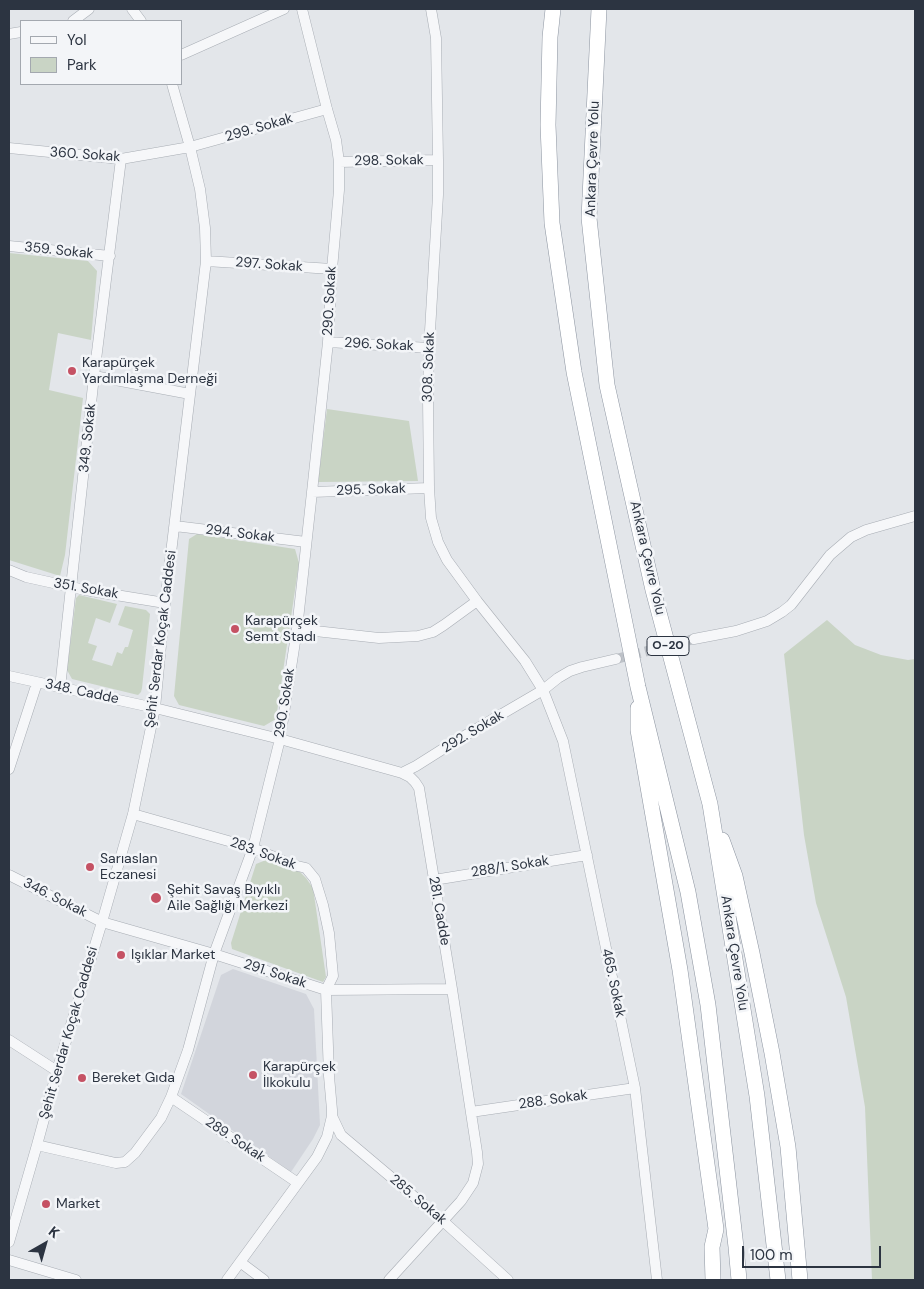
<!DOCTYPE html>
<html>
<head>
<meta charset="utf-8">
<style>
	body { margin:0 }
	#map { position:relative; width:924px; height:1289px; overflow:hidden; background:#e3e6ea; font-family:"DM Sans",sans-serif }
	canvas { display:block }
	.frame { position:absolute; inset:0; border:10px solid #2c3441; pointer-events:none }
	.legend { position:absolute; left:20px; top:20px; width:162px; height:65px; box-sizing:border-box; background:#f3f5f8; border:1px solid #a3a8af; margin:0; padding:6px 9px; list-style:none; font-size:15px; color:#2c3441 }
	.legend li { display:flex; align-items:center; gap:10px; height:25px }
	.legend b { width:25px; border:1px solid #a3a8af }
	.north { position:absolute; left:20px; top:1219px; width:50px; height:50px; -webkit-text-stroke:4px #f3f5f8; paint-order:stroke; rotate:38deg; font-size:14px; font-weight:700; line-height:20px; text-align:center; color:#2c3441 }
	.north::after { content:''; display:block; margin:auto; width:18px; height:22px; background:#2c3441; clip-path:polygon(50% 0,100% 100%,50% 72%,0 100%) }
	.scale { position:absolute; left:742px; top:1246px; width:139px; height:22px; box-sizing:border-box; border:2px solid #2c3441; border-top:0; padding-left:6px; font-size:15px; line-height:18px; white-space:nowrap; color:#2c3441; -webkit-text-stroke:4px #f3f5f8; paint-order:stroke }
</style>
</head>
<body>
<div id="map">
<canvas width="924" height="1289"></canvas>
<div class="frame"></div>
<ul class="legend">
<li><b style="height:6px;background:#f6f7f9"></b>Yol</li>
<li><b style="height:14px;background:#c9d4c5"></b>Park</li>
</ul>
<div class="north">K</div>
<div class="scale">100 m</div>
</div>
<script>
const ctx = document.querySelector('canvas').getContext('2d');
ctx.lineJoin = 'round';
function fillPath(path, color) { ctx.fillStyle = color; ctx.fill(path, 'evenodd'); }
const toPath = rows => new Path2D(rows.map(r => 'M' + r).join(''));
function trace(path, color, width, dash) { ctx.strokeStyle = color; ctx.lineWidth = width; ctx.lineCap = dash ? 'butt' : 'round'; ctx.setLineDash(dash || []); ctx.stroke(path); }
function label(font, color, halo, rows, align = 'center') {
  ctx.font = font + ' "DM Sans",sans-serif'; ctx.lineWidth = 5; ctx.setLineDash([]); ctx.textBaseline = 'middle'; ctx.strokeStyle = halo; ctx.fillStyle = color; for (const [text, x, y, turn = 0] of rows) {
    ctx.save(); ctx.translate(x, y); ctx.rotate((+turn || 0) * Math.PI / 180); ctx.textAlign = isNaN(turn) ? turn : align; if (halo) ctx.strokeText(text, 0, 0); ctx.fillText(text, 0, 0); ctx.restore();
  }
}
const built = toPath([
	[233,969,306,994,314,1009,320,1125,313,1139,291,1172,181,1094,221,975]
]);
const green = toPath([
	[9,253,88,261,97,271,91,340,58,333,49,390,83,398,65,555,60,576,9,560],
	[327,409,409,421,418,481,318,482],
	[197,534,295,549,299,563,276,719,264,726,179,705,174,696,189,539],
	[79,595,117,604,110,623,96,618,88,643,97,646,92,660,112,666,117,652,122,654,125,647,128,647,133,630,118,625,125,606,146,610,150,614,142,688,141,692,138,695,72,679,67,670,76,598],
	[827,620,855,645,881,655,908,660,915,659,915,1280,872,1280,865,1107,846,997,816,903,804,835,784,654],
	[266,860,300,872,306,878,313,888,326,977,323,982,232,949,231,943,256,864]
]);
const minorTunnel = toPath([
	[616,659,694,639]
]);
const minor = toPath([
	[132,9,141,21],
	[431,9,436,38,438,160,438,195,429,348,428,398,429,488,431,518,438,542,447,560,477,601,525,661,543,690,563,741,635,1088,657,1280],
	[73,21,89,9],
	[9,34,21,32],
	[181,55,284,9],
	[9,148,121,159,190,147,327,109],
	[339,162,438,160],
	[9,246,110,256],
	[206,261,332,269],
	[328,342,429,348],
	[94,376,190,394],
	[312,492,429,488],
	[175,526,306,542],
	[9,570,26,577,85,590,165,603],
	[297,629,379,638,418,636,433,632,444,625,477,601],
	[694,639,736,631,767,621,782,612,791,605,830,555,851,537,866,530,915,516],
	[9,676,155,708,280,739,402,773,410,777,415,782,419,788,452,989,477,1152,478,1164,473,1183,461,1201,389,1280],
	[60,688,94,376,121,159],
	[9,769,37,683],
	[402,773,416,766,454,742,543,690,558,678,570,671,582,667,616,659],
	[133,814,253,848,293,865,306,868,315,879,323,905,329,933,333,976,326,990,329,1076,332,1110,332,1116,327,1137,317,1157,227,1280],
	[9,875,102,922,214,954,326,990,452,989],
	[434,880,587,855],
	[9,1040,57,1071],
	[171,1097,298,1183],
	[471,1112,635,1088],
	[332,1116,341,1135,443,1221,508,1280],
	[37,1145,116,1163,125,1162,135,1153,161,1118,171,1097,188,1050,214,954,253,848,280,739,297,629,312,492,328,342,332,269,339,190,339,162,336,140,327,109,302,9],
	[9,1242,37,1145,57,1071,102,922,133,814,155,708,165,603,206,261,205,228,200,189,190,147,172,84],
	[9,1260,76,1280],
	[240,1262,264,1280]
]);
const highway = toPath([
	[553,9,550,37,548,125,552,223,574,372,638,687,688,892,708,1005,736,1247,739,1280],
	[599,9,589,218,607,385,653,590,710,804,757,1096,778,1280],
	[638,708,638,730,680,970,716,1229,712,1247,713,1280],
	[722,840,735,876,752,953,772,1053,788,1147,800,1280]
]);
const markers = [
	[72,371,5,"#c55264"],
	[235,629,5,"#c55264"],
	[90,867,5,"#c55264"],
	[156,898,6,"#c55264"],
	[121,955,5,"#c55264"],
	[253,1075,5,"#c55264"],
	[82,1078,5,"#c55264"],
	[46,1204,5,"#c55264"]
];
const shields = [
	[668,646,42]
];
const shieldNames = [
	["O-20",668,646]
];
const streetNames = [
	["299. Sokak",259,128,-16],
	["360. Sokak",85,155,4],
	["Ankara Çevre Yolu",593,159,-88],
	["298. Sokak",389,161,-1],
	["359. Sokak",59,251,6],
	["297. Sokak",269,265,4],
	["290. Sokak",330,301,-87],
	["296. Sokak",379,345,3],
	["308. Sokak",429,367,-88],
	["349. Sokak",88,438,-84],
	["295. Sokak",371,490,-2],
	["294. Sokak",240,534,7],
	["Ankara Çevre Yolu",647,558,77],
	["351. Sokak",86,589,10],
	["Şehit Serdar Koçak Caddesi",161,639,-83],
	["348. Cadde",82,692,12],
	["290. Sokak",285,703,-81],
	["292. Sokak",473,732,-31],
	["283. Sokak",263,854,20],
	["288/1. Sokak",510,867,-9],
	["346. Sokak",55,898,27],
	["281. Cadde",439,911,80],
	["Ankara Çevre Yolu",734,953,81],
	["291. Sokak",275,974,18],
	["465. Sokak",613,983,78],
	["Şehit Serdar Koçak Caddesi",69,1033,-74],
	["288. Sokak",553,1100,-8],
	["289. Sokak",235,1140,34],
	["285. Sokak",418,1200,40]
];
const poiNames = [
	["Karapürçek",82,363],
	["Yardımlaşma Derneği",82,379],
	["Karapürçek",245,621],
	["Semt Stadı",245,637],
	["Sarıaslan",100,859],
	["Eczanesi",100,875],
	["Şehit Savaş Bıyıklı",167,890],
	["Aile Sağlığı Merkezi",167,906],
	["Işıklar Market",131,955],
	["Karapürçek",263,1067],
	["İlkokulu",263,1083],
	["Bereket Gıda",92,1078],
	["Market",56,1204]
];
fillPath(built, '#d2d5dc');
fillPath(green, '#c9d4c5');
trace(minorTunnel, '#bec2c8', 10, [10, 5]);
trace(minor, '#a8adb4', 11);
trace(highway, '#8c94a0', 16);
trace(minor, '#f6f7f9', 10);
trace(highway, '#fff', 15);
for (const [x, y, r, color] of markers) { const dot = new Path2D(); dot.arc(x, y, r, 0, 2 * Math.PI); ctx.fillStyle = color; ctx.fill(dot); trace(dot, '#f3f5f8', 2); }
for (const [x, y, w] of shields) { const box = new Path2D(); box.roundRect(x - w / 2, y - 9.5, w, 19, 4); ctx.fillStyle = '#f3f5f8'; ctx.fill(box); trace(box, '#2c3441', 1); }
label('bold 12px', '#2c3441', null, shieldNames);
label('14px', '#2c3441', '#f3f5f8', streetNames);
label('14px', '#2c3441', '#f3f5f8', poiNames, 'left');
</script>
</body>
</html>
